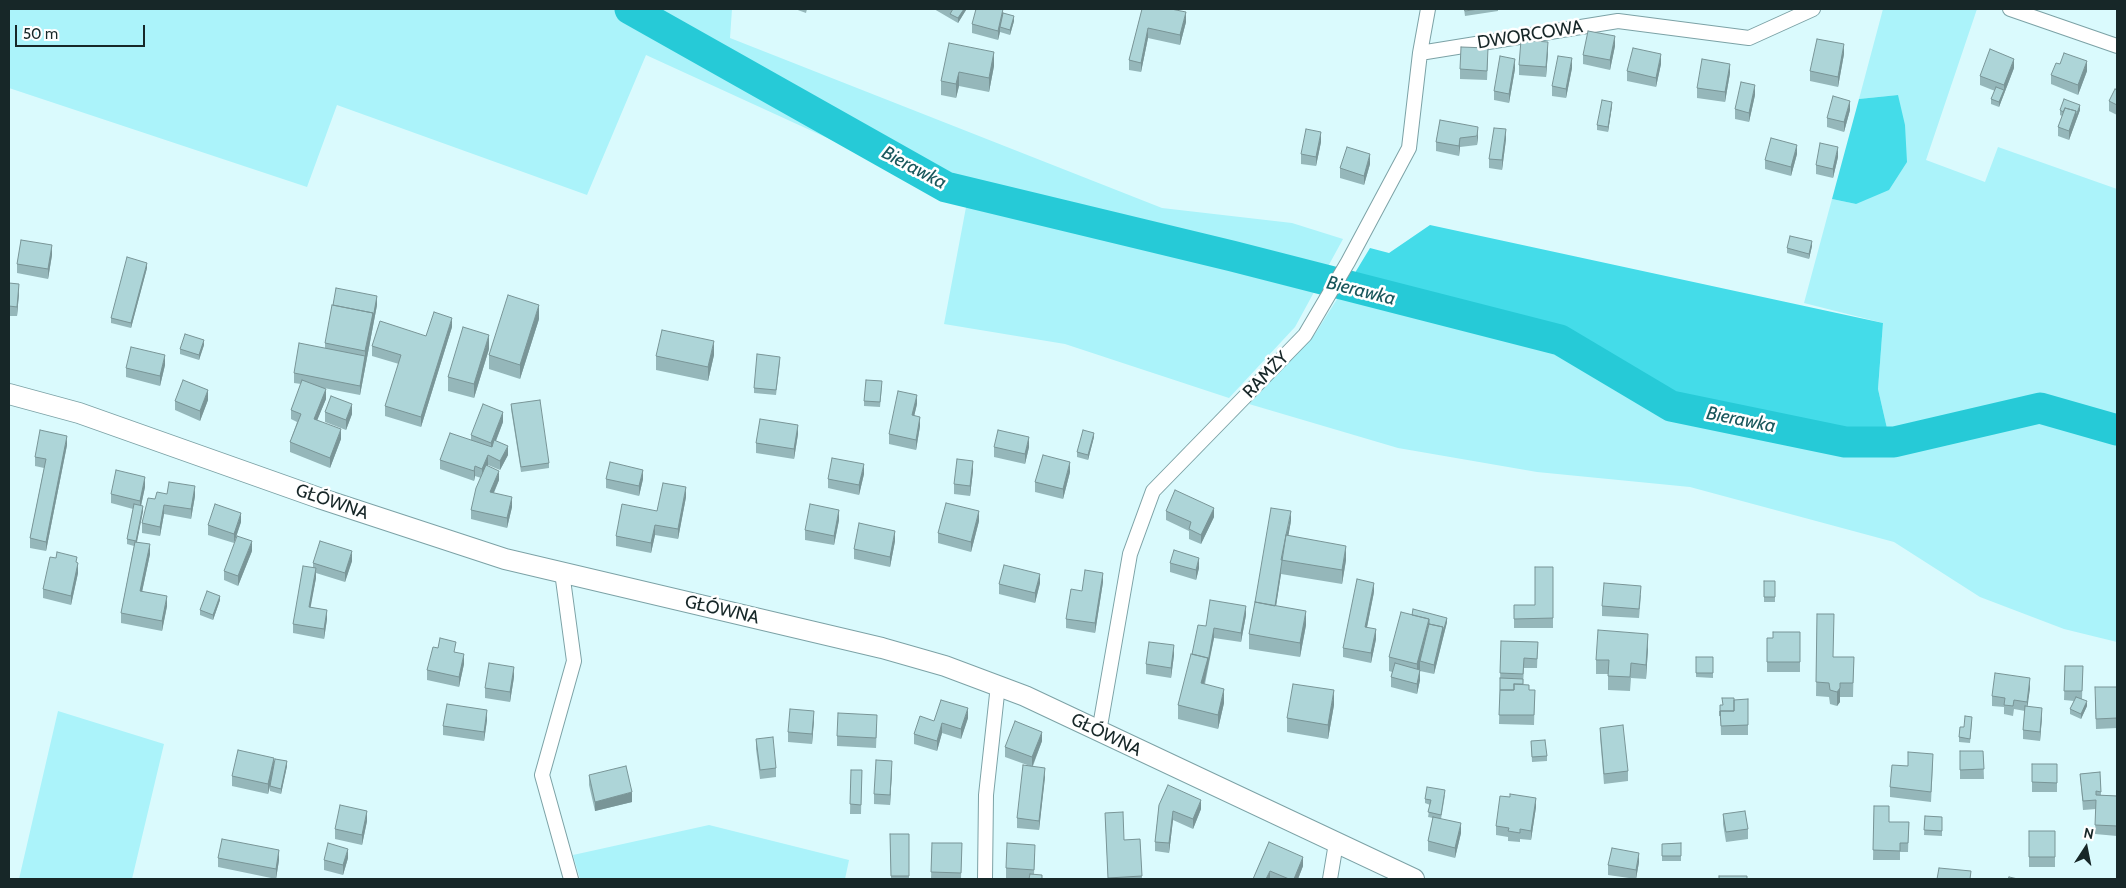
<!DOCTYPE html>
<html>
<head>
<meta charset="utf-8">
<style>
	body { margin:0 }
	#map { position:relative; width:2126px; height:888px; overflow:hidden; background:#dafafd; font-family:Cabin,sans-serif }
	canvas { display:block }
	.frame { position:absolute; inset:0; border:10px solid #172728; pointer-events:none }
	.north { position:absolute; left:2061px; top:823px; width:50px; height:50px; -webkit-text-stroke:4px #fff; paint-order:stroke; rotate:11deg; font-size:14px; font-weight:700; line-height:20px; text-align:center; color:#172728 }
	.north::after { content:''; display:block; margin:auto; width:18px; height:22px; background:#172728; clip-path:polygon(50% 0,100% 100%,50% 72%,0 100%) }
	.scale { position:absolute; left:15px; top:25px; width:130px; height:22px; box-sizing:border-box; border:2px solid #172728; border-top:0; padding-left:6px; font-size:15px; line-height:18px; white-space:nowrap; color:#172728; -webkit-text-stroke:4px #fff; paint-order:stroke }
</style>
</head>
<body>
<div id="map">
<canvas width="2126" height="888"></canvas>
<div class="frame"></div>
<div class="north">N</div>
<div class="scale">50 m</div>
</div>
<script>
const ctx = document.querySelector('canvas').getContext('2d');
ctx.lineJoin = 'round';
function fillPath(path, color) { ctx.fillStyle = color; ctx.fill(path, 'evenodd'); }
const toPath = rows => new Path2D(rows.map(r => 'M' + r).join(''));
function trace(path, color, width, dash) { ctx.strokeStyle = color; ctx.lineWidth = width; ctx.lineCap = dash ? 'butt' : 'round'; ctx.setLineDash(dash || []); ctx.stroke(path); }
function label(font, color, halo, rows, align = 'center') {
  ctx.font = font + ' Cabin,sans-serif'; ctx.lineWidth = 5; ctx.setLineDash([]); ctx.textBaseline = 'middle'; ctx.strokeStyle = halo; ctx.fillStyle = color; for (const [text, x, y, turn = 0] of rows) {
    ctx.save(); ctx.translate(x, y); ctx.rotate((+turn || 0) * Math.PI / 180); ctx.textAlign = isNaN(turn) ? turn : align; if (halo) ctx.strokeText(text, 0, 0); ctx.fillText(text, 0, 0); ctx.restore();
  }
}
const green = toPath([
	[9,9,732,9,730,38,1162,208,1292,223,1343,239,1295,327,1229,398,1065,344,944,324,967,202,646,55,587,195,337,105,307,187,9,88],
	[1883,9,1977,9,1926,160,1985,182,1998,147,2117,189,2117,642,2064,629,1980,597,1894,542,1690,487,1537,472,1398,448,1249,404,1315,334,1344,288,1558,343,1640,393,1678,412,1844,446,1887,446,1924,439,1889,437,1878,389,1883,323,1804,303,1832,199,1856,204,1898,95,1859,99],
	[58,711,164,744,132,879,19,879],
	[709,825,849,860,845,879,580,879,573,855]
]);
const forest = toPath([
	[1898,95,1905,125,1907,162,1889,190,1856,204,1832,199,1859,99],
	[1430,225,1883,323,1878,389,1889,437,1853,434,1676,400,1565,335,1347,286,1370,248,1389,253]
]);
const river = toPath([
	[630,9,946,187,1232,256,1560,340,1671,406,1845,442,1894,442,2040,408,2117,430]
]);
const street = toPath([
	[2010,9,2117,46],
	[1420,53,1618,21,1749,38,1813,9],
	[562,572,574,661,542,775,571,879],
	[1099,732,1130,554,1153,491,1305,335,1348,262,1409,148,1420,53,1428,9],
	[985,879,986,795,998,685],
	[1330,879,1336,843]
]);
const secondary = toPath([
	[9,394,79,413,319,498,505,559,882,648,945,666,1025,696,1414,879]
]);
const wall = toPath([
	[795,9,807,9,806,13],
	[934,9,966,9,966,10,958,23],
	[1142,9,1186,22,1180,45,1148,38,1141,72,1129,70,1129,60],
	[1464,9,1498,9,1498,11,1465,16],
	[1014,21,1010,35,1000,32,998,40,972,33,972,24],
	[1615,46,1610,70,1583,64,1583,55],
	[994,52,994,66,989,92,959,86,956,98,941,95,941,81],
	[1548,52,1546,77,1519,75,1519,65],
	[1844,54,1838,87,1810,81,1810,71],
	[1488,58,1487,80,1460,79,1460,69],
	[1661,64,1656,87,1627,81,1627,71],
	[2060,64,2087,71,2078,95,2051,84,2051,75],
	[1572,68,1566,98,1552,96,1552,86],
	[2014,68,1999,107,1991,104,1991,99,1995,91,1980,85,1980,76],
	[1515,69,1509,103,1494,100,1494,91],
	[1730,73,1725,102,1697,98,1697,88],
	[2117,90,2117,115,2109,111,2109,101],
	[1755,95,1749,122,1735,119,1735,109],
	[1612,106,1608,132,1597,130,1597,125],
	[1850,110,1844,132,1827,127,1827,118],
	[2060,110,2080,110,2069,140,2058,136,2058,127,2062,116,2060,115],
	[1440,120,1478,137,1477,145,1460,147,1459,156,1436,151,1436,142],
	[1506,139,1502,170,1489,168,1489,159],
	[1321,142,1316,166,1301,164,1301,154],
	[1797,154,1791,176,1765,169,1765,160],
	[1838,157,1833,178,1816,174,1816,165],
	[1370,164,1364,185,1340,178,1340,168],
	[1812,246,1809,259,1787,253,1787,248],
	[52,255,48,279,17,273,17,264],
	[147,268,131,328,111,323,111,318],
	[9,283,19,293,17,316,9,316],
	[377,305,360,395,324,388,326,399,317,420,341,439,330,468,290,452,290,442,297,422,291,419,291,410,301,384,294,383,294,373,325,348,325,343],
	[539,319,520,379,489,369,489,355],
	[452,327,421,427,385,416,385,406,399,364,372,356,372,346,426,336],
	[204,345,199,360,180,354,180,349],
	[489,349,474,398,448,391,448,377],
	[714,355,708,381,656,370,656,356],
	[780,362,776,395,754,393,754,388],
	[165,365,160,386,126,377,126,368],
	[882,386,880,407,864,406,864,401],
	[208,400,200,421,175,410,175,401],
	[511,404,549,463,549,468,521,472,511,409],
	[917,404,914,416,920,426,916,450,889,444,889,434],
	[325,412,352,414,346,430,325,422],
	[503,422,496,441,508,455,500,470,488,465,487,466,499,480,494,493,512,507,507,528,471,519,471,510,481,478,475,476,474,481,440,469,440,460,471,440,471,435],
	[798,434,794,459,756,453,756,443],
	[1094,437,1088,460,1077,457,1077,452],
	[67,445,46,551,30,548,30,538,44,468,35,466,35,457],
	[994,447,1029,447,1025,464,994,457],
	[973,471,970,496,954,494,954,484],
	[1070,472,1063,499,1035,492,1035,482],
	[864,474,859,495,828,488,828,479],
	[606,479,643,479,639,496,606,488],
	[145,487,141,506,143,511,137,542,150,554,142,592,167,606,162,631,121,623,121,613,134,546,127,544,127,539,133,509,111,503,111,494],
	[167,494,195,496,191,519,164,514,160,536,142,533,142,523,155,499],
	[686,497,678,539,655,535,651,553,616,546,616,536,657,511],
	[1166,511,1214,517,1201,544,1189,539,1189,531,1166,520],
	[839,520,834,545,805,540,805,530],
	[979,521,971,552,938,543,938,533],
	[1291,521,1288,536,1346,560,1342,584,1281,574,1276,606,1306,625,1300,657,1249,649,1249,634,1255,602],
	[241,522,234,543,208,535,208,525],
	[895,541,890,567,854,559,854,549],
	[252,551,238,586,224,580,224,571],
	[352,561,345,582,316,573,316,578,310,607,327,619,324,639,293,633,293,624,313,568,313,563],
	[77,563,78,573,71,605,43,598,43,589],
	[1170,563,1199,568,1196,580,1170,572],
	[1553,567,1553,628,1514,628,1514,605,1535,605],
	[1764,581,1775,581,1775,602,1764,602],
	[1103,582,1095,633,1066,628,1066,619,1082,591],
	[1040,583,1035,603,999,594,999,584],
	[1374,592,1367,627,1376,639,1371,663,1343,657,1343,648],
	[1641,595,1639,618,1602,616,1602,606],
	[220,600,213,620,200,615,200,610],
	[1817,614,1833,657,1854,657,1853,697,1840,697,1840,702,1837,706,1830,704,1829,697,1816,696],
	[1246,615,1241,642,1214,638,1205,684,1224,703,1218,729,1178,719,1178,705,1192,654,1206,626],
	[1447,622,1434,674,1420,671,1420,680,1417,694,1391,687,1391,677,1392,672,1389,671,1389,657],
	[1800,632,1800,672,1767,672,1767,638,1773,638],
	[1501,641,1538,642,1537,668,1524,668,1523,685,1529,690,1535,690,1534,725,1499,724],
	[1648,648,1646,679,1631,678,1630,691,1608,690,1608,674,1596,674,1596,660],
	[456,652,464,664,459,687,427,680,427,670],
	[1174,655,1171,678,1146,674,1146,664],
	[1696,657,1713,657,1713,678,1696,677],
	[2065,666,2083,666,2082,699,2087,706,2081,719,2070,714,2070,709,2074,701,2064,700],
	[514,677,510,702,485,698,485,688],
	[2117,687,2117,728,2096,729,2095,697],
	[2030,688,2027,706,2042,717,2040,741,2023,739,2023,730,2025,711,2014,709,2013,716,2004,714,2004,707,1992,706,1992,696],
	[1748,699,1748,735,1721,735,1720,705,1734,709],
	[1334,705,1328,739,1287,732,1287,718],
	[968,718,961,739,942,733,937,751,914,744,914,734,934,721],
	[487,720,484,741,443,735,443,726],
	[814,720,812,744,788,742,788,732],
	[1972,722,1970,743,1959,742,1959,737,1964,727],
	[877,724,876,748,837,746,837,736],
	[1600,728,1628,771,1628,781,1604,784,1600,737],
	[756,739,776,768,776,777,760,779,756,749],
	[1042,741,1033,766,1045,777,1039,830,1017,828,1017,818,1030,766,1005,757,1005,747],
	[1531,741,1547,756,1547,761,1532,762],
	[1960,751,1983,751,1984,779,1960,779],
	[1933,763,1931,802,1890,797,1890,787,1908,766],
	[2032,764,2057,764,2057,792,2032,792],
	[274,765,287,766,281,794,270,791,270,787,268,794,232,786,232,776],
	[851,770,862,770,861,814,850,814],
	[892,771,890,805,874,804,874,794],
	[2100,772,2101,795,2117,796,2117,836,2095,834,2096,809,2083,810,2080,774],
	[589,775,632,802,595,811,589,785],
	[1445,795,1441,819,1461,833,1455,858,1428,851,1428,841,1433,818,1428,817,1430,805,1425,803,1425,799],
	[1159,805,1201,809,1193,829,1173,820,1169,853,1155,851,1155,842],
	[1874,806,1889,822,1909,822,1908,852,1900,852,1900,860,1873,860],
	[1536,807,1531,840,1520,839,1520,842,1508,841,1508,837,1496,835,1496,826],
	[1105,813,1124,840,1140,839,1142,879,1108,879],
	[1723,814,1748,829,1748,839,1726,842,1723,824],
	[1925,816,1942,817,1942,836,1924,835],
	[367,821,362,845,335,839,335,829],
	[2029,831,2055,831,2055,867,2029,867],
	[890,834,909,834,909,879,891,879],
	[1269,842,1303,866,1298,879,1253,879],
	[932,843,962,843,961,879,931,879],
	[1681,843,1681,861,1662,861,1662,844],
	[1035,854,1034,874,1029,879,1006,878,1006,868],
	[218,858,279,860,276,879,218,867],
	[348,858,343,875,324,870,324,860],
	[1639,862,1636,879,1608,875,1608,865]
]);
const shadedWall = toPath([
	[964,9,966,9,966,10,958,23,958,18],
	[1003,9,1003,18,1000,27,1000,32,998,40,998,31],
	[1186,12,1186,22,1180,45,1180,35],
	[1014,16,1014,21,1010,35,1010,30],
	[1148,28,1148,38,1141,72,1141,63],
	[1615,36,1615,46,1610,70,1610,60],
	[1548,42,1548,52,1546,77,1546,67],
	[1844,44,1844,54,1838,87,1838,77],
	[994,52,994,66,989,92,989,78],
	[1661,54,1661,64,1656,87,1656,78],
	[1572,58,1572,68,1566,98,1566,89],
	[1515,59,1515,69,1509,103,1509,94],
	[2014,59,2014,68,1999,107,1999,102,2004,90,2004,85],
	[2087,61,2087,71,2078,95,2078,85],
	[1730,64,1730,73,1725,102,1725,92],
	[959,72,959,86,956,98,956,84],
	[1755,85,1755,95,1749,122,1749,113],
	[1850,101,1850,110,1844,132,1844,122],
	[1612,102,1612,106,1608,132,1608,127],
	[2080,105,2080,110,2069,140,2069,131,2076,111],
	[1478,127,1478,137,1477,145,1477,136],
	[1506,129,1506,139,1502,170,1502,160],
	[1321,132,1321,142,1316,166,1316,157],
	[1460,138,1460,147,1459,156,1459,146],
	[1797,145,1797,154,1791,176,1791,167],
	[1838,147,1838,157,1833,178,1833,169],
	[1370,154,1370,164,1364,185,1364,176],
	[1812,241,1812,246,1809,259,1809,254],
	[52,245,52,255,48,279,48,269],
	[147,263,147,268,131,328,131,323],
	[19,284,19,293,17,316,17,307],
	[377,296,377,305,360,395,360,386,365,356,365,351,373,313],
	[539,305,539,319,520,379,520,365],
	[452,318,452,327,421,427,421,417],
	[489,335,489,349,474,398,474,384],
	[204,340,204,345,199,360,199,355],
	[714,341,714,355,708,381,708,367],
	[165,355,165,365,160,386,160,376],
	[326,389,326,399,314,428,314,419],
	[208,390,208,400,200,421,200,411],
	[917,395,917,404,912,425,912,415],
	[352,404,352,414,346,430,346,420],
	[503,412,503,422,491,453,491,443],
	[920,417,920,426,916,450,916,440],
	[798,425,798,434,794,459,794,449],
	[341,429,341,439,330,468,330,458],
	[1094,433,1094,437,1088,460,1088,455],
	[67,436,67,445,46,551,46,542],
	[1029,437,1029,447,1025,464,1025,454],
	[508,446,508,455,500,470,500,461],
	[488,455,488,465,482,478,482,469],
	[973,461,973,471,970,496,970,486],
	[1070,462,1070,472,1063,499,1063,489],
	[864,464,864,474,859,495,859,485],
	[475,466,475,476,474,481,474,471],
	[643,470,643,479,639,496,639,486],
	[499,471,499,480,490,501,490,492],
	[145,477,145,487,140,510,140,501],
	[195,486,195,496,191,519,191,509],
	[686,487,686,497,678,539,678,529],
	[512,497,512,507,507,528,507,518],
	[164,505,164,514,160,536,160,527],
	[143,506,143,511,136,546,136,541],
	[1214,508,1214,517,1201,544,1201,535],
	[839,510,839,520,834,545,834,536],
	[979,511,979,521,971,552,971,542],
	[1291,511,1291,521,1284,560,1282,560],
	[241,513,241,522,234,543,234,534],
	[655,525,655,535,651,553,651,543],
	[895,531,895,541,890,567,890,557],
	[252,541,252,551,238,586,238,576],
	[150,544,150,554,140,601,140,591],
	[1346,546,1346,560,1342,584,1342,570],
	[352,551,352,561,345,582,345,573],
	[1199,558,1199,568,1196,580,1196,570],
	[78,563,78,573,71,605,71,596],
	[1281,564,1281,574,1274,619,1274,610],
	[316,568,316,578,309,616,309,607],
	[1103,573,1103,582,1095,633,1095,623],
	[1040,574,1040,583,1035,603,1035,593],
	[1374,583,1374,592,1365,637,1365,627],
	[167,596,167,606,162,631,162,621],
	[220,596,220,600,213,620,213,615],
	[1246,606,1246,615,1241,642,1241,633],
	[327,610,327,619,324,639,324,629],
	[1306,611,1306,625,1300,657,1300,643],
	[1447,618,1447,622,1434,674,1434,665,1443,627],
	[1429,619,1429,633,1420,661,1420,669,1417,678,1417,664],
	[1214,628,1214,638,1201,698,1201,683],
	[1376,629,1376,639,1371,663,1371,653],
	[1648,634,1648,648,1646,679,1646,665],
	[1174,645,1174,655,1171,678,1171,668],
	[464,654,464,664,459,687,459,677],
	[514,667,514,677,510,702,510,692],
	[1420,670,1420,680,1417,694,1417,684],
	[2030,678,2030,688,2027,711,2027,702],
	[1840,688,1840,702,1837,706,1837,692],
	[1224,689,1224,703,1218,729,1218,715],
	[1334,690,1334,705,1328,739,1328,725],
	[2087,701,2087,706,2081,719,2081,714],
	[968,708,968,718,961,739,961,729],
	[2042,708,2042,717,2040,741,2040,732],
	[487,710,487,720,484,741,484,732],
	[814,711,814,720,812,744,812,734],
	[942,723,942,733,937,751,937,741],
	[1042,732,1042,741,1032,767,1032,757],
	[274,758,274,767,268,794,268,784],
	[287,761,287,766,281,794,281,789],
	[892,761,892,771,890,805,890,795],
	[1045,768,1045,777,1039,830,1039,821],
	[632,792,632,802,595,811,595,802],
	[1536,798,1536,807,1531,840,1531,831],
	[1201,800,1201,809,1193,829,1193,819],
	[367,811,367,821,362,845,362,835],
	[1173,811,1173,820,1169,853,1169,843],
	[1461,823,1461,833,1455,858,1455,848],
	[348,849,348,858,343,875,343,865],
	[279,850,279,860,276,879,276,869],
	[1639,853,1639,862,1636,879,1636,870],
	[1303,857,1303,866,1298,879,1294,879],
	[1270,871,1270,879,1266,879]
]);
const building = toPath([
	[953,9,964,9,958,18,950,14,953,9],
	[976,9,1003,9,998,31,972,24,976,9],
	[1142,9,1171,9,1186,12,1180,35,1148,28,1141,63,1129,60,1142,9],
	[1464,9,1479,9,1465,11,1464,9],
	[1003,13,1014,16,1010,30,1000,27,1003,13],
	[1588,31,1615,36,1610,60,1583,55,1588,31],
	[1817,39,1844,44,1838,77,1810,71,1817,39],
	[1521,40,1548,42,1546,67,1519,65,1521,40],
	[949,43,994,52,989,78,959,72,956,84,941,81,949,43],
	[1461,47,1488,48,1487,71,1460,69,1461,47],
	[1633,48,1661,54,1656,78,1627,71,1633,48],
	[1990,49,2014,59,2004,85,1980,76,1990,49],
	[2064,53,2087,61,2078,85,2051,75,2056,63,2060,64,2064,53],
	[1500,56,1515,59,1509,94,1494,91,1500,56],
	[1558,56,1572,58,1566,89,1552,86,1558,56],
	[1702,59,1730,64,1725,92,1697,88,1702,59],
	[1741,82,1755,85,1749,113,1735,109,1741,82],
	[1996,87,2004,90,1999,102,1991,99,1996,87],
	[2115,89,2117,90,2117,105,2109,101,2115,89],
	[1833,96,1850,101,1844,122,1827,118,1833,96],
	[2064,99,2080,105,2076,116,2076,111,2065,108,2063,112,2060,110,2064,99],
	[1602,100,1612,102,1608,127,1597,125,1602,100],
	[2065,108,2076,111,2069,131,2058,127,2065,108],
	[1440,120,1478,127,1477,136,1460,138,1459,146,1436,142,1440,120],
	[1494,128,1506,129,1502,160,1489,159,1494,128],
	[1306,129,1321,132,1316,157,1301,154,1306,129],
	[1771,138,1797,145,1791,167,1765,160,1771,138],
	[1820,143,1838,147,1833,169,1816,165,1820,143],
	[1347,147,1370,154,1364,176,1340,168,1347,147],
	[1790,236,1812,241,1809,254,1787,248,1790,236],
	[21,240,52,245,48,269,17,264,21,240],
	[127,257,147,263,131,323,111,318,127,257],
	[9,283,19,284,17,307,9,306,9,283],
	[336,288,377,296,373,318,373,313,333,305,336,288],
	[508,295,539,305,520,365,489,355,508,295],
	[332,305,373,313,365,351,325,343,332,305],
	[434,312,452,318,421,417,385,406,401,355,372,346,380,321,426,336,434,312],
	[463,327,489,335,474,384,448,377,463,327],
	[662,330,714,341,708,367,656,356,662,330],
	[185,334,204,340,199,355,180,349,185,334],
	[299,343,365,356,360,386,294,373,299,343],
	[131,347,165,355,160,376,126,368,131,347],
	[757,354,780,357,776,390,754,388,757,354],
	[183,380,208,390,200,411,175,401,183,380],
	[302,380,326,389,314,419,341,429,330,458,290,442,301,414,291,410,302,380],
	[866,380,882,381,880,402,864,401,866,380],
	[898,391,917,395,912,415,920,417,916,440,889,434,898,391],
	[331,396,352,404,346,420,325,412,331,396],
	[540,400,549,463,521,467,511,404,540,400],
	[483,404,503,412,491,443,471,435,483,404],
	[760,419,798,425,794,449,756,443,760,419],
	[40,430,67,436,46,542,30,538,46,459,35,457,40,430],
	[998,430,1029,437,1025,454,994,447,998,430],
	[1083,430,1094,433,1088,455,1077,452,1083,430],
	[450,433,492,447,494,440,508,446,500,461,488,455,482,469,475,466,474,471,440,460,450,433],
	[1043,455,1070,462,1063,489,1035,482,1043,455],
	[832,458,864,464,859,485,828,479,832,458],
	[957,459,973,461,970,486,954,484,957,459],
	[610,462,643,470,639,486,606,479,610,462],
	[486,465,499,471,490,492,512,497,507,518,471,510,476,488,486,465],
	[116,470,145,477,140,501,111,494,116,470],
	[169,482,195,486,191,509,164,505,160,527,142,523,148,498,155,499,157,492,167,494,169,482],
	[663,483,686,487,678,529,655,525,651,543,616,536,622,504,657,511,663,483],
	[1175,490,1214,508,1201,535,1189,529,1191,522,1166,511,1175,490],
	[946,503,979,511,971,542,938,533,946,503],
	[134,504,143,506,136,541,127,539,134,504],
	[215,504,241,513,234,534,208,525,215,504],
	[810,504,839,510,834,536,805,530,810,504],
	[1271,508,1291,511,1286,535,1275,606,1255,602,1271,508],
	[859,523,895,531,890,557,854,549,859,523],
	[1286,535,1346,546,1342,570,1281,560,1286,535],
	[237,536,252,541,238,576,224,571,237,536],
	[320,541,352,551,345,573,313,563,320,541],
	[135,542,150,544,140,591,167,596,162,621,121,613,135,542],
	[1174,550,1199,558,1196,570,1170,563,1174,550],
	[57,552,77,557,76,562,78,563,71,596,43,589,50,557,56,558,57,552],
	[1004,565,1040,574,1035,593,999,584,1004,565],
	[303,566,316,568,309,607,327,610,324,629,293,624,303,566],
	[1535,567,1553,567,1553,618,1514,619,1514,605,1535,605,1535,567],
	[1085,570,1103,573,1095,623,1066,619,1071,589,1082,591,1085,570],
	[1357,579,1374,583,1365,627,1376,629,1371,653,1343,648,1357,579],
	[1764,581,1775,581,1775,597,1764,597,1764,581],
	[1604,583,1641,586,1639,609,1602,606,1604,583],
	[207,591,220,596,213,615,200,610,207,591],
	[1210,600,1246,606,1241,633,1214,628,1208,662,1208,658,1192,654,1198,625,1206,626,1210,600],
	[1255,602,1306,611,1300,643,1249,634,1255,602],
	[1413,609,1447,618,1443,632,1443,627,1429,624,1429,619,1412,615,1413,609],
	[1401,612,1429,619,1417,664,1389,657,1401,612],
	[1817,614,1834,614,1833,657,1854,657,1853,683,1840,683,1840,688,1837,692,1830,690,1829,683,1816,682,1817,614],
	[1429,624,1443,627,1434,665,1420,661,1429,624],
	[1598,630,1648,634,1646,665,1631,663,1630,677,1608,676,1609,660,1596,660,1598,630],
	[1773,632,1800,632,1800,662,1767,662,1767,638,1773,638,1773,632],
	[440,638,456,642,454,652,464,654,459,677,427,670,433,647,438,648,440,638],
	[1501,641,1538,642,1537,659,1524,658,1523,674,1500,673,1501,641],
	[1149,642,1174,645,1171,668,1146,664,1149,642],
	[1191,654,1208,658,1201,683,1224,689,1218,715,1178,705,1191,654],
	[1696,657,1713,657,1713,673,1696,673,1696,657],
	[489,663,514,667,510,692,485,688,489,663],
	[1395,663,1420,670,1417,684,1391,677,1395,663],
	[2065,666,2083,666,2082,691,2064,691,2065,666],
	[1995,673,2030,678,2027,702,2014,700,2013,706,2004,705,2005,698,1992,696,1995,673],
	[1500,678,1523,679,1523,684,1514,684,1514,690,1500,690,1500,678],
	[1293,684,1334,690,1328,725,1287,718,1293,684],
	[1514,684,1529,685,1529,690,1535,690,1534,715,1499,715,1500,690,1514,690,1514,684],
	[2095,687,2117,687,2117,718,2096,719,2095,687],
	[2076,697,2087,701,2081,714,2070,709,2076,697],
	[1722,698,1734,698,1734,711,1720,711,1720,716,1720,705,1723,705,1722,698],
	[1748,699,1748,725,1721,726,1720,711,1734,711,1734,700,1748,699],
	[941,700,968,708,961,729,942,723,937,741,914,734,920,716,934,721,941,700],
	[447,704,487,710,484,732,443,726,447,704],
	[2025,706,2042,708,2040,732,2023,730,2025,706],
	[790,709,814,711,812,734,788,732,790,709],
	[838,713,877,715,876,738,837,736,838,713],
	[1965,716,1972,717,1970,739,1959,737,1960,727,1964,727,1965,716],
	[1015,721,1042,732,1032,757,1005,747,1015,721],
	[1623,725,1628,771,1604,774,1600,728,1623,725],
	[773,737,776,768,760,770,756,739,773,737],
	[1545,740,1547,756,1532,757,1531,741,1545,740],
	[238,750,274,758,268,784,232,776,238,750],
	[1960,751,1983,751,1984,769,1960,770,1960,751],
	[1908,752,1933,754,1931,792,1890,787,1892,765,1908,766,1908,752],
	[275,759,287,761,281,789,270,786,275,759],
	[876,760,892,761,890,795,874,794,876,760],
	[2032,764,2057,764,2057,783,2032,782,2032,764],
	[1023,765,1045,768,1039,821,1017,818,1023,765],
	[626,766,632,792,595,802,589,775,626,766],
	[851,770,862,770,861,805,850,804,851,770],
	[2100,772,2101,792,2096,791,2096,795,2117,796,2117,826,2095,825,2096,800,2083,801,2080,774,2100,772],
	[1168,785,1201,800,1193,819,1173,811,1169,843,1155,842,1159,805,1168,785],
	[1427,787,1445,790,1441,815,1428,812,1431,800,1425,799,1427,787],
	[1510,794,1536,798,1531,831,1520,829,1520,833,1508,831,1509,828,1496,826,1500,796,1510,797,1510,794],
	[340,805,367,811,362,835,335,829,340,805],
	[1874,806,1889,806,1889,822,1909,822,1908,843,1900,843,1900,851,1873,850,1874,806],
	[1745,811,1748,829,1726,832,1723,814,1745,811],
	[1123,812,1124,840,1140,839,1142,876,1108,878,1105,813,1123,812],
	[1925,816,1942,817,1942,831,1924,830,1925,816],
	[1433,817,1461,823,1455,848,1428,841,1433,817],
	[2029,831,2055,831,2055,857,2029,857,2029,831],
	[890,834,909,834,909,876,891,876,890,834],
	[222,839,279,850,276,869,218,858,222,839],
	[1269,842,1303,857,1294,879,1289,879,1270,871,1266,879,1253,879,1269,842],
	[328,843,348,849,343,865,324,860,328,843],
	[932,843,962,843,961,873,931,872,932,843],
	[1007,843,1035,845,1034,870,1006,868,1007,843],
	[1681,843,1681,856,1662,856,1662,844,1681,843],
	[1612,848,1639,853,1636,870,1608,865,1612,848],
	[1939,868,1971,871,1970,879,1937,879,1939,868],
	[1030,874,1042,875,1042,879,1029,879,1030,874],
	[1719,876,1747,876,1747,879,1719,879,1719,876],
	[2009,877,2018,879,2008,879,2009,877]
]);
const streetNames = [
	["DWORCOWA",1530,35,-9],
	["RAMŻY",1266,375,-46],
	["GŁÓWNA",332,502,19],
	["GŁÓWNA",722,610,13],
	["GŁÓWNA",1106,735,26]
];
const waterNames = [
	["Bierawka",914,168,28],
	["Bierawka",1361,291,14],
	["Bierawka",1741,420,11]
];
fillPath(green, '#abf3fa');
fillPath(forest, '#44dce9');
trace(river, '#26cad7', 31);
trace(street, '#7ca2a6', 16);
trace(secondary, '#7ca2a6', 22);
trace(street, '#fff', 14);
trace(secondary, '#fff', 20);
fillPath(wall, '#95b7ba');
fillPath(shadedWall, '#799597');
fillPath(building, '#add5d8');
trace(building, '#799597', 1);
label('18px', '#172728', '#fff', streetNames);
label('italic 19px', '#1a585d', '#fff', waterNames);
</script>
</body>
</html>
